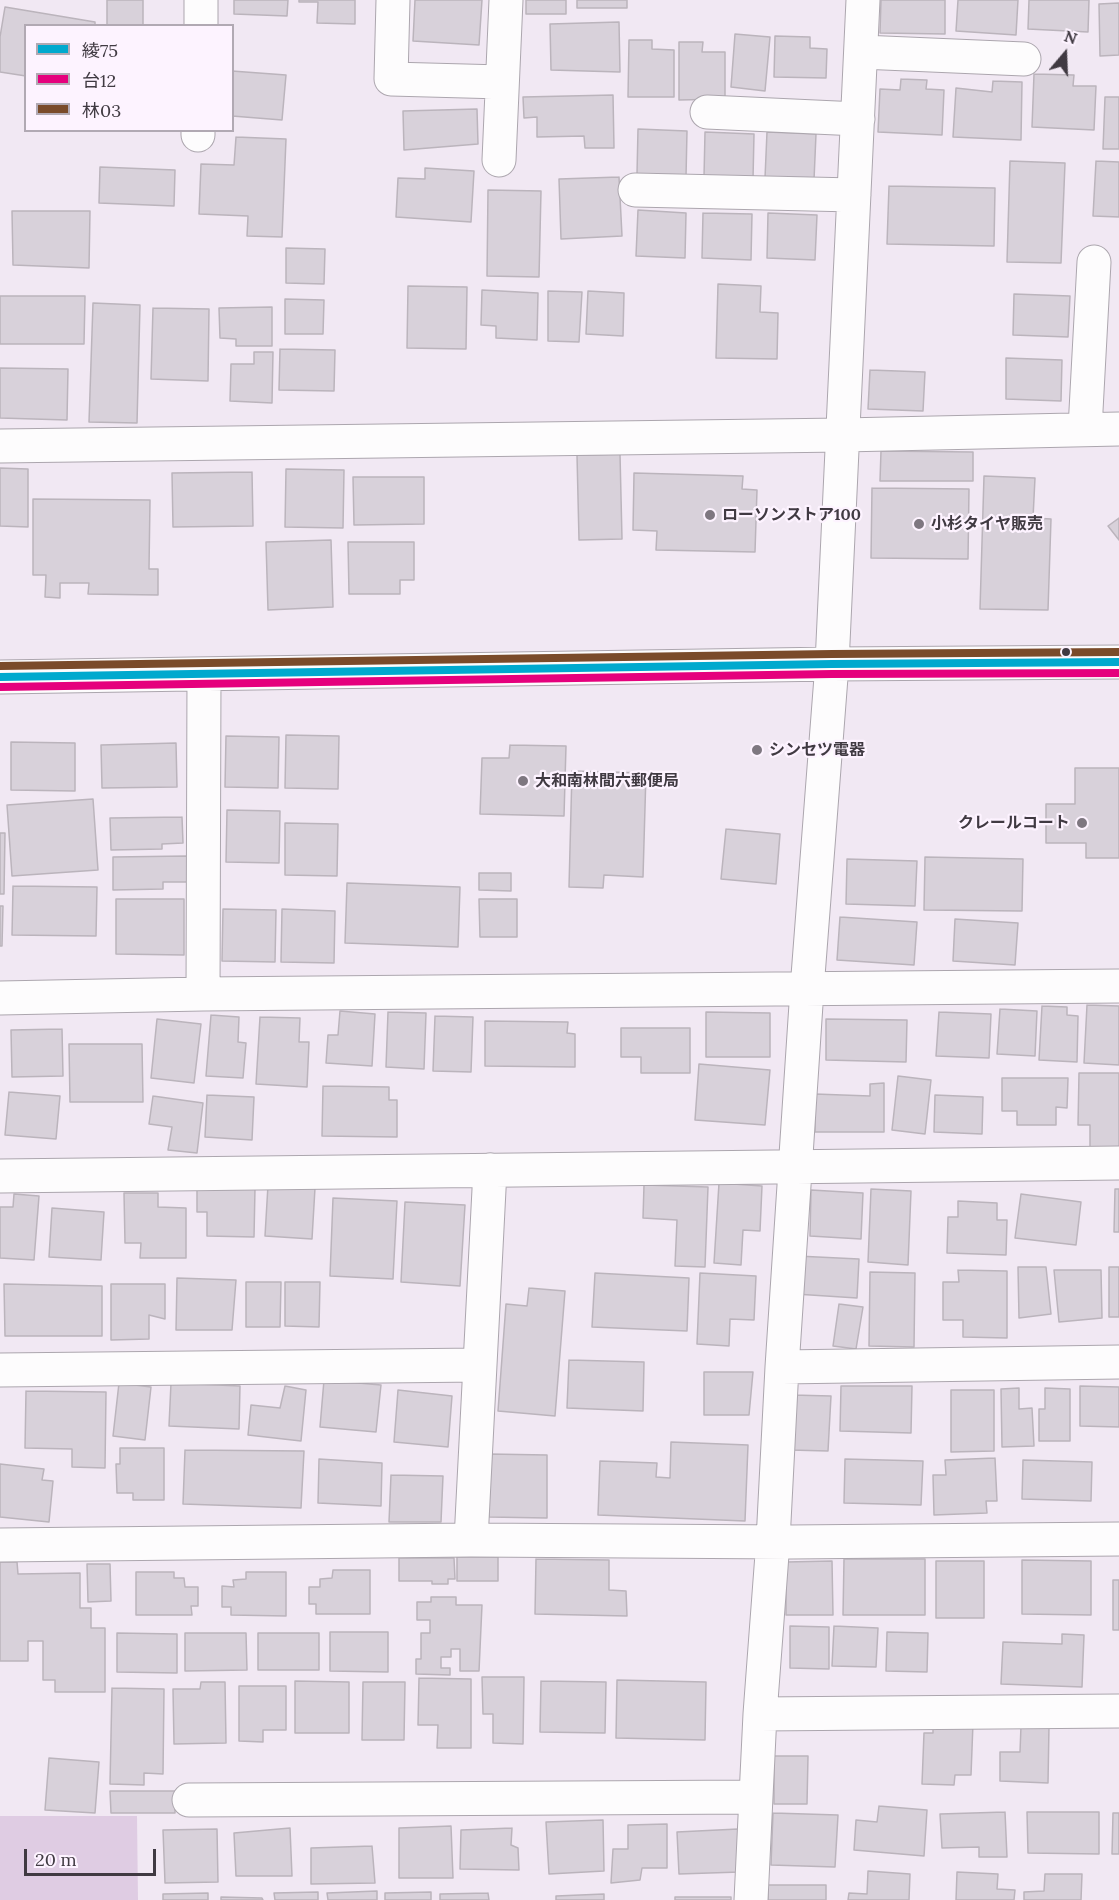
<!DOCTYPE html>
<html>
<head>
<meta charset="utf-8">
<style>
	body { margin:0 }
	#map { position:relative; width:1119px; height:1900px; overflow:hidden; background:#f1e8f3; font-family:Lora,"Noto Sans JP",serif }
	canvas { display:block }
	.legend { position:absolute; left:24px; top:24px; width:210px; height:108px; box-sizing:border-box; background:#fdf3ff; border:2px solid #b1a9b3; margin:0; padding:8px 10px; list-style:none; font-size:18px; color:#403a42 }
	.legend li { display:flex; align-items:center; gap:12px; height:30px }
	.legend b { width:30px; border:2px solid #b1a9b3 }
	.north { position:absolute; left:1035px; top:24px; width:60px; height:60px; -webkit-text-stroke:4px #fdf3ff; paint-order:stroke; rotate:19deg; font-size:16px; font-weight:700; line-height:24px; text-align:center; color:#403a42 }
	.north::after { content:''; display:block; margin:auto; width:21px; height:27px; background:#403a42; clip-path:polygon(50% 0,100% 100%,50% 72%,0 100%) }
	.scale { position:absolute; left:24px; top:1849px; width:132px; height:27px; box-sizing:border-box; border:3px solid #403a42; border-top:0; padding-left:8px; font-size:18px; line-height:21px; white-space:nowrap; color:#403a42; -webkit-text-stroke:4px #fdf3ff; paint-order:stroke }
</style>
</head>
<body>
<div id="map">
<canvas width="1119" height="1900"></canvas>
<ul class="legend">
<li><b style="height:8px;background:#00a9ce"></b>綾75</li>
<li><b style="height:8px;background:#e5007d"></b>台12</li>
<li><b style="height:8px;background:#7a4b2a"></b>林03</li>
</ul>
<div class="north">N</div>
<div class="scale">20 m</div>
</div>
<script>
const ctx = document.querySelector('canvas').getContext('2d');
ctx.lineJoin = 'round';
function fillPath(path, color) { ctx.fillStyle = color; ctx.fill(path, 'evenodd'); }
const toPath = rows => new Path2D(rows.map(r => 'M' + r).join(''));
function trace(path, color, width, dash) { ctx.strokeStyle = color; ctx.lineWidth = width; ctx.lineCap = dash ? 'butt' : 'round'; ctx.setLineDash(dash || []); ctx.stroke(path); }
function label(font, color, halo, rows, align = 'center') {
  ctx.font = font + ' Lora,"Noto Sans JP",serif'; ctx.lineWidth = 4.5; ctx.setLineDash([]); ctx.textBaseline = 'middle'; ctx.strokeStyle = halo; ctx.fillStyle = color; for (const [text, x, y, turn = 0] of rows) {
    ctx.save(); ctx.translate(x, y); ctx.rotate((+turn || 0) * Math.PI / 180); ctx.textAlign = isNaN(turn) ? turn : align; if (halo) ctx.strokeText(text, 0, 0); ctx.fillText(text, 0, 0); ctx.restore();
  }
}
const green = toPath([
	[0,1816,137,1816,138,1900,0,1900]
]);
const building = toPath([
	[107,0,143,0,143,26,107,26,107,0],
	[234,0,288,0,287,16,234,14,234,0],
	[299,0,355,0,355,24,317,23,318,2,299,2,299,0],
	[415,0,482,0,479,45,413,41,415,0],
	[526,0,566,0,566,14,526,14,526,0],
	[577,0,627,0,627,8,577,8,577,0],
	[881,0,945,0,945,34,880,33,881,0],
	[958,0,1018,0,1016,35,956,31,958,0],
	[1029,0,1089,0,1088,32,1028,29,1029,0],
	[1119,3,1119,55,1100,56,1099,4,1119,3],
	[5,7,95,22,95,26,26,26,26,76,0,72,0,37,5,7],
	[619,22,620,72,551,70,550,24,619,22],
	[735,34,770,37,765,91,731,87,735,34],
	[775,36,810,37,810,48,827,49,826,78,774,77,775,36],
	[629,40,652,40,652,49,674,50,674,97,628,97,629,40],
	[679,42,703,42,702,52,725,52,725,99,679,100,679,42],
	[232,71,286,75,282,120,232,116,232,71],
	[1034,74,1074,75,1073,86,1096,86,1094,130,1032,127,1034,74],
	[901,79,927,80,926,89,944,90,942,135,878,132,880,89,900,90,901,79],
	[993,81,1022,82,1021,140,953,137,956,88,992,92,993,81],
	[613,95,614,148,585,148,584,136,537,137,537,117,524,118,523,97,613,95],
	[1105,97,1119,97,1119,149,1103,149,1105,97],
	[477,109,478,144,404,150,403,111,477,109],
	[638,129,687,131,686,177,637,174,638,129],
	[705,132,754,134,753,179,704,177,705,132],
	[767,132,816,134,814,180,765,178,767,132],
	[236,137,286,139,282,237,247,236,248,216,199,214,201,164,234,165,236,137],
	[1010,161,1065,163,1061,263,1007,262,1010,161],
	[1096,161,1119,162,1119,217,1093,216,1096,161],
	[100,167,175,170,174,206,99,203,100,167],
	[425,168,474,171,471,222,396,217,398,178,425,179,425,168],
	[619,177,622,236,561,239,559,179,619,177],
	[889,186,995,188,994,246,887,244,889,186],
	[488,190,541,191,539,277,487,276,488,190],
	[638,210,686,213,685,258,636,256,638,210],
	[12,211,90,211,89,268,13,265,12,211],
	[703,213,752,214,751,260,702,258,703,213],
	[768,213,817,215,815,260,767,258,768,213],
	[286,248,325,249,324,284,286,283,286,248],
	[718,284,761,286,760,312,778,313,777,359,716,358,718,284],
	[408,286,467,287,466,349,407,348,408,286],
	[482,290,538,293,537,340,496,338,496,326,481,325,482,290],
	[548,291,582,292,579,342,548,341,548,291],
	[588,291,624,293,623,336,586,334,588,291],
	[1014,294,1070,296,1068,337,1013,335,1014,294],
	[0,296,85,296,84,344,0,344,0,296],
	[285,299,324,300,323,334,285,334,285,299],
	[93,303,140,305,137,423,89,422,93,303],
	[272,307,272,346,236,346,236,339,220,338,219,308,272,307],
	[153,308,209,309,208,381,151,379,153,308],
	[280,349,335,350,334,391,279,390,280,349],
	[254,352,273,352,272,403,230,401,231,364,254,364,254,352],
	[1006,358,1062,360,1061,401,1006,399,1006,358],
	[0,368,68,369,67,420,0,418,0,368],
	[870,370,925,372,923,411,868,409,870,370],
	[881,451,973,452,973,481,880,481,881,451],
	[620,454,622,539,579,540,577,455,620,454],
	[0,468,28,469,28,527,0,526,0,468],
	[286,469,344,470,343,528,285,527,286,469],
	[252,472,253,526,173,527,172,473,252,472],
	[634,473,743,476,742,489,757,490,755,552,656,550,657,531,633,530,634,473],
	[984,476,1035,478,1033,518,1051,519,1048,610,980,609,984,476],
	[353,477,424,477,424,524,354,525,353,477],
	[872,488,969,489,968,559,871,558,872,488],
	[33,499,150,500,149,569,158,569,158,595,88,594,89,583,60,583,60,598,45,597,46,575,33,575,33,499],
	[1119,518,1119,540,1108,526,1119,518],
	[331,540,333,607,268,610,266,542,331,540],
	[348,542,414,542,414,580,400,580,400,594,349,594,348,542],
	[286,735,339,736,338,789,285,788,286,735],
	[226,736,279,737,278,788,225,787,226,736],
	[11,742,75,743,75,791,11,790,11,742],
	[176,743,177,787,102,788,101,745,176,743],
	[510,745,566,746,564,816,480,814,482,758,509,758,510,745],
	[1075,768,1119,768,1119,858,1086,858,1086,843,1046,843,1046,804,1075,804,1075,768],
	[572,771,646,773,643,877,604,875,603,888,569,887,572,771],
	[93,799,98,870,12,876,7,805,93,799],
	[227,810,280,811,279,863,226,862,227,810],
	[182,817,183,843,162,844,162,849,111,850,110,818,182,817],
	[285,823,338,824,337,876,285,875,285,823],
	[726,829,780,834,776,884,721,879,726,829],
	[0,833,5,833,4,894,0,894,0,833],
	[187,856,187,882,163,882,163,889,113,890,113,857,187,856],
	[925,857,1023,859,1022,911,924,910,925,857],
	[847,859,917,861,915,906,846,904,847,859],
	[479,873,511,873,511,891,479,890,479,873],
	[347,883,460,887,458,947,345,943,347,883],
	[13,886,97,887,96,936,12,935,13,886],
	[116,899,184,899,184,955,116,954,116,899],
	[479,899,517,899,517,937,480,937,479,899],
	[0,906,3,906,2,946,0,946,0,906],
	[223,909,276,910,275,962,222,961,223,909],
	[282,909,335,911,334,963,281,962,282,909],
	[840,917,917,922,914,965,837,960,840,917],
	[955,919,1018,923,1015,965,953,961,955,919],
	[1087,1005,1119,1006,1119,1065,1084,1063,1087,1005],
	[1042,1006,1067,1007,1067,1015,1078,1016,1077,1062,1039,1060,1042,1006],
	[1000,1009,1037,1011,1035,1056,997,1054,1000,1009],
	[340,1011,375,1014,372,1066,326,1063,328,1035,338,1035,340,1011],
	[388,1012,426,1013,424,1069,386,1067,388,1012],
	[706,1012,770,1013,770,1057,706,1057,706,1012],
	[939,1012,991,1014,989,1058,936,1056,939,1012],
	[211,1015,239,1017,238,1042,246,1043,243,1078,206,1076,211,1015],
	[435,1016,473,1017,471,1072,433,1071,435,1016],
	[260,1017,300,1018,299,1042,309,1042,307,1087,256,1084,260,1017],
	[157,1019,201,1024,194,1083,151,1078,157,1019],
	[826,1019,907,1020,906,1062,826,1060,826,1019],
	[485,1021,568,1022,567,1033,575,1034,575,1067,485,1066,485,1021],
	[621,1028,690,1028,690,1073,641,1073,641,1057,621,1057,621,1028],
	[62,1029,63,1076,12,1077,11,1030,62,1029],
	[69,1044,142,1044,143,1102,70,1102,69,1044],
	[699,1064,770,1070,765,1125,695,1120,699,1064],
	[1079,1073,1119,1073,1119,1150,1090,1150,1090,1125,1078,1125,1079,1073],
	[898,1076,931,1080,925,1134,892,1130,898,1076],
	[1002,1078,1068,1078,1067,1108,1056,1107,1056,1125,1017,1125,1017,1111,1002,1111,1002,1078],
	[884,1083,884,1132,815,1132,815,1094,870,1096,870,1084,884,1083],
	[323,1086,389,1087,389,1100,397,1100,397,1137,322,1136,323,1086],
	[9,1092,60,1096,56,1139,5,1135,9,1092],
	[207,1095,254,1097,252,1140,205,1137,207,1095],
	[935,1095,983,1097,982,1134,934,1132,935,1095],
	[153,1096,203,1103,197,1153,168,1150,172,1127,149,1124,153,1096],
	[719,1183,762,1186,760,1231,743,1230,741,1265,714,1263,719,1183],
	[268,1185,315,1188,312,1239,265,1236,268,1185],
	[644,1185,708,1187,705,1267,675,1266,677,1220,643,1218,644,1185],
	[197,1188,255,1188,254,1237,207,1236,207,1212,197,1212,197,1188],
	[871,1189,911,1191,908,1265,868,1262,871,1189],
	[1115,1189,1119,1189,1119,1232,1114,1232,1115,1189],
	[811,1190,863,1193,861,1239,810,1236,811,1190],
	[124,1193,158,1193,158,1207,186,1208,186,1258,140,1258,141,1243,125,1243,124,1193],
	[14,1194,39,1196,34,1260,0,1258,0,1207,13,1207,14,1194],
	[1021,1194,1081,1202,1076,1245,1015,1238,1021,1194],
	[333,1198,397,1201,393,1279,330,1276,333,1198],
	[958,1201,997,1203,997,1220,1007,1220,1006,1255,947,1253,948,1217,958,1217,958,1201],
	[405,1202,465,1205,460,1286,401,1282,405,1202],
	[52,1208,104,1212,101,1260,49,1257,52,1208],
	[797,1256,859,1259,857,1298,795,1294,797,1256],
	[1018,1267,1046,1267,1051,1314,1019,1318,1018,1267],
	[1109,1267,1119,1267,1119,1317,1109,1317,1109,1267],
	[958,1270,1007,1271,1007,1338,963,1337,963,1320,943,1320,943,1282,959,1282,958,1270],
	[1054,1270,1101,1270,1102,1318,1059,1322,1054,1270],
	[870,1272,915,1273,914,1347,869,1346,870,1272],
	[595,1273,689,1278,687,1331,592,1327,595,1273],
	[700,1273,756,1276,754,1320,730,1319,729,1346,697,1344,700,1273],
	[177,1278,236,1280,232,1330,176,1330,177,1278],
	[246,1282,281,1282,280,1327,246,1327,246,1282],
	[285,1282,320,1282,319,1327,285,1326,285,1282],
	[4,1284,102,1286,102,1336,5,1336,4,1284],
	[111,1284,165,1284,165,1319,149,1315,149,1339,111,1340,111,1284],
	[529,1288,565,1291,555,1416,498,1411,506,1304,527,1306,529,1288],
	[839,1304,863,1307,856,1349,833,1346,839,1304],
	[569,1360,644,1362,643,1411,567,1408,569,1360],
	[704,1372,753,1372,749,1415,704,1415,704,1372],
	[324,1380,381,1385,376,1432,320,1427,324,1380],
	[119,1383,151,1387,145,1440,113,1436,119,1383],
	[171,1383,240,1386,239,1429,169,1426,171,1383],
	[285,1386,306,1390,301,1441,248,1435,251,1405,280,1408,285,1386],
	[841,1386,912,1386,911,1433,840,1431,841,1386],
	[1080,1386,1119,1387,1119,1427,1080,1426,1080,1386],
	[1019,1388,1019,1409,1032,1408,1034,1446,1002,1447,1001,1389,1019,1388],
	[1045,1388,1070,1389,1070,1441,1039,1441,1039,1409,1045,1409,1045,1388],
	[398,1390,452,1396,448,1447,394,1442,398,1390],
	[951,1390,994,1390,994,1451,951,1452,951,1390],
	[26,1391,106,1392,105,1468,72,1467,72,1449,25,1448,26,1391],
	[792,1395,831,1396,828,1451,790,1450,792,1395],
	[671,1442,748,1445,745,1521,598,1515,600,1461,657,1463,656,1477,670,1478,671,1442],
	[120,1448,164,1448,164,1500,133,1500,133,1493,117,1493,116,1464,120,1464,120,1448],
	[185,1450,304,1451,301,1508,183,1504,185,1450],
	[489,1454,547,1455,547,1518,489,1517,489,1454],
	[995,1458,997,1501,986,1501,987,1513,934,1515,933,1475,946,1475,945,1460,995,1458],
	[319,1459,382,1463,381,1506,318,1503,319,1459],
	[845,1459,923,1461,921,1505,844,1503,845,1459],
	[1023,1460,1092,1462,1091,1501,1022,1499,1023,1460],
	[0,1464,44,1469,42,1480,53,1481,49,1522,0,1517,0,1464],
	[391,1475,443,1476,441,1522,389,1522,391,1475],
	[457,1557,498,1557,498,1581,457,1581,457,1557],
	[399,1558,454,1558,455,1579,448,1579,448,1584,432,1584,432,1581,399,1581,399,1558],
	[536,1559,609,1560,609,1590,626,1591,627,1616,535,1614,536,1559],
	[844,1559,925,1559,925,1615,843,1615,844,1559],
	[1022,1560,1091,1561,1091,1615,1022,1614,1022,1560],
	[832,1561,833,1615,786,1615,786,1562,832,1561],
	[936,1561,984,1561,984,1618,936,1618,936,1561],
	[0,1562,17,1562,18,1574,80,1573,80,1608,91,1608,91,1628,105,1628,105,1692,55,1692,55,1680,43,1680,43,1641,28,1641,28,1661,0,1661,0,1562],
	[87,1564,110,1564,111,1601,88,1602,87,1564],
	[333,1570,370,1570,370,1614,316,1614,316,1604,309,1604,309,1587,320,1587,320,1579,332,1578,333,1570],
	[136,1572,174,1572,174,1578,184,1578,185,1587,198,1587,198,1606,191,1606,192,1615,136,1615,136,1572],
	[246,1572,286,1572,286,1616,231,1615,231,1607,222,1607,222,1586,234,1587,233,1580,246,1579,246,1572],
	[1113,1580,1119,1580,1119,1630,1113,1630,1113,1580],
	[431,1597,456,1597,456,1605,482,1605,479,1671,460,1671,460,1649,451,1649,451,1657,441,1657,441,1668,450,1668,450,1675,416,1674,416,1659,421,1659,421,1633,430,1633,430,1620,417,1620,417,1602,431,1602,431,1597],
	[790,1626,829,1627,829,1669,790,1668,790,1626],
	[834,1626,878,1628,876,1667,832,1666,834,1626],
	[330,1632,388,1632,388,1672,330,1671,330,1632],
	[887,1632,928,1633,927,1672,886,1671,887,1632],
	[117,1633,177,1634,177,1673,117,1672,117,1633],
	[185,1633,246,1633,247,1670,185,1671,185,1633],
	[258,1633,319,1633,319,1670,258,1670,258,1633],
	[1062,1634,1084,1635,1082,1687,1001,1684,1003,1642,1062,1644,1062,1634],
	[482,1677,524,1677,523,1744,493,1743,493,1714,483,1714,482,1677],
	[419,1678,471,1679,471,1748,437,1748,438,1725,418,1725,419,1678],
	[617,1680,706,1682,705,1740,616,1738,617,1680],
	[295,1681,349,1682,349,1733,295,1733,295,1681],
	[541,1681,606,1682,605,1733,540,1732,541,1681],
	[201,1682,225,1682,226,1743,174,1744,173,1689,200,1689,201,1682],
	[363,1682,405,1682,404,1740,362,1740,363,1682],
	[239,1686,286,1686,286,1730,263,1730,263,1742,239,1741,239,1686],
	[112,1688,164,1689,163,1774,144,1773,144,1785,110,1784,112,1688],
	[933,1722,973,1723,971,1775,955,1775,954,1785,922,1784,924,1733,933,1733,933,1722],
	[1021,1726,1049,1726,1048,1783,1000,1781,1000,1752,1020,1752,1021,1726],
	[774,1756,808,1756,807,1804,774,1804,774,1756],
	[49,1758,99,1762,95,1813,45,1810,49,1758],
	[110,1791,175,1791,175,1813,111,1813,110,1791],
	[879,1806,927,1810,924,1856,854,1850,856,1820,877,1822,879,1806],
	[1005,1812,1007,1857,979,1857,979,1847,942,1848,940,1814,1005,1812],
	[1027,1812,1099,1812,1099,1854,1028,1853,1027,1812],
	[773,1813,838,1815,835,1867,771,1865,773,1813],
	[1113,1813,1119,1813,1119,1854,1112,1854,1113,1813],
	[603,1820,604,1871,549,1874,546,1822,603,1820],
	[667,1824,667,1868,642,1868,640,1880,611,1883,613,1849,628,1849,628,1825,667,1824],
	[451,1826,453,1878,399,1878,399,1828,451,1826],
	[290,1828,292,1876,236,1876,234,1833,290,1828],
	[512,1828,511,1845,518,1848,519,1870,460,1869,461,1830,512,1828],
	[217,1829,218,1882,165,1883,163,1830,217,1829],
	[738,1829,740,1872,679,1874,677,1832,738,1829],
	[372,1846,375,1883,311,1884,311,1848,372,1846],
	[868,1871,910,1874,909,1900,848,1900,849,1893,867,1894,868,1871],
	[957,1872,998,1874,997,1889,1015,1890,1014,1900,956,1900,957,1872],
	[1045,1874,1082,1874,1081,1900,1024,1900,1024,1892,1044,1891,1045,1874],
	[768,1885,826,1885,826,1900,768,1900,768,1885],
	[377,1891,377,1900,328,1900,327,1893,377,1891],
	[318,1892,318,1900,275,1900,274,1893,318,1892],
	[431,1892,431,1900,385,1900,385,1893,431,1892],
	[208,1893,208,1900,163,1900,163,1894,208,1893],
	[488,1893,489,1900,440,1900,440,1894,488,1893],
	[604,1894,604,1900,556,1900,556,1896,604,1894],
	[221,1897,262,1898,263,1900,221,1900,221,1897],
	[675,1897,731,1897,731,1900,675,1900,675,1897]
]);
const minor = toPath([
	[393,0,391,79,502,82],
	[201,26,201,0],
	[861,52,1024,59],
	[707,112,858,119],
	[198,135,198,130],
	[499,160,506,0],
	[635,190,854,195],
	[1085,429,1094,262],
	[0,446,843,435,1119,429],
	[0,677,832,664,1119,662],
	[203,994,204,674],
	[0,998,203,994,1119,986],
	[0,1176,1119,1163],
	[782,1367,1119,1362],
	[0,1370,480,1365],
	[471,1540,490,1170],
	[0,1545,471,1540,790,1542,1119,1539],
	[760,1714,1119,1711],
	[189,1800,756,1797],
	[751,1900,760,1714,773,1541,782,1367,807,989,832,664,863,0]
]);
const bus1 = toPath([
	[0,677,832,664,1119,662]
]);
const bus2 = toPath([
	[0,687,832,674,1119,673]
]);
const bus3 = toPath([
	[0,666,832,654,1119,652]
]);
const markers = [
	[710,515,6,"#7e7780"],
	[919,524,6,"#7e7780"],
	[1066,652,5,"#403a42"],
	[757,750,6,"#7e7780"],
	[523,781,6,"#7e7780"],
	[1082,823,6,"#7e7780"]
];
const poiNames = [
	["ローソンストア100",722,515],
	["小杉タイヤ販売",931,524],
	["シンセツ電器",769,750],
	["大和南林間六郵便局",535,781],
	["クレールコート",1070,823,"right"]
];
fillPath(green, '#dfcce3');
fillPath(building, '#d8d1da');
trace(building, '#bbb4bc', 1.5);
trace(minor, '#aca6ae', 35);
trace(minor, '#fdfcfd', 33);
trace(bus1, '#00a9ce', 8);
trace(bus2, '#e5007d', 8);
trace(bus3, '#7a4b2a', 8);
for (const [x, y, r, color] of markers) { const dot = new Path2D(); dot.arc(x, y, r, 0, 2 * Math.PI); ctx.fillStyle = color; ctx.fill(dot); trace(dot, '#fdf3ff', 2); }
label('bold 16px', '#403a42', '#fdf3ff', poiNames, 'left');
</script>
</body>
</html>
